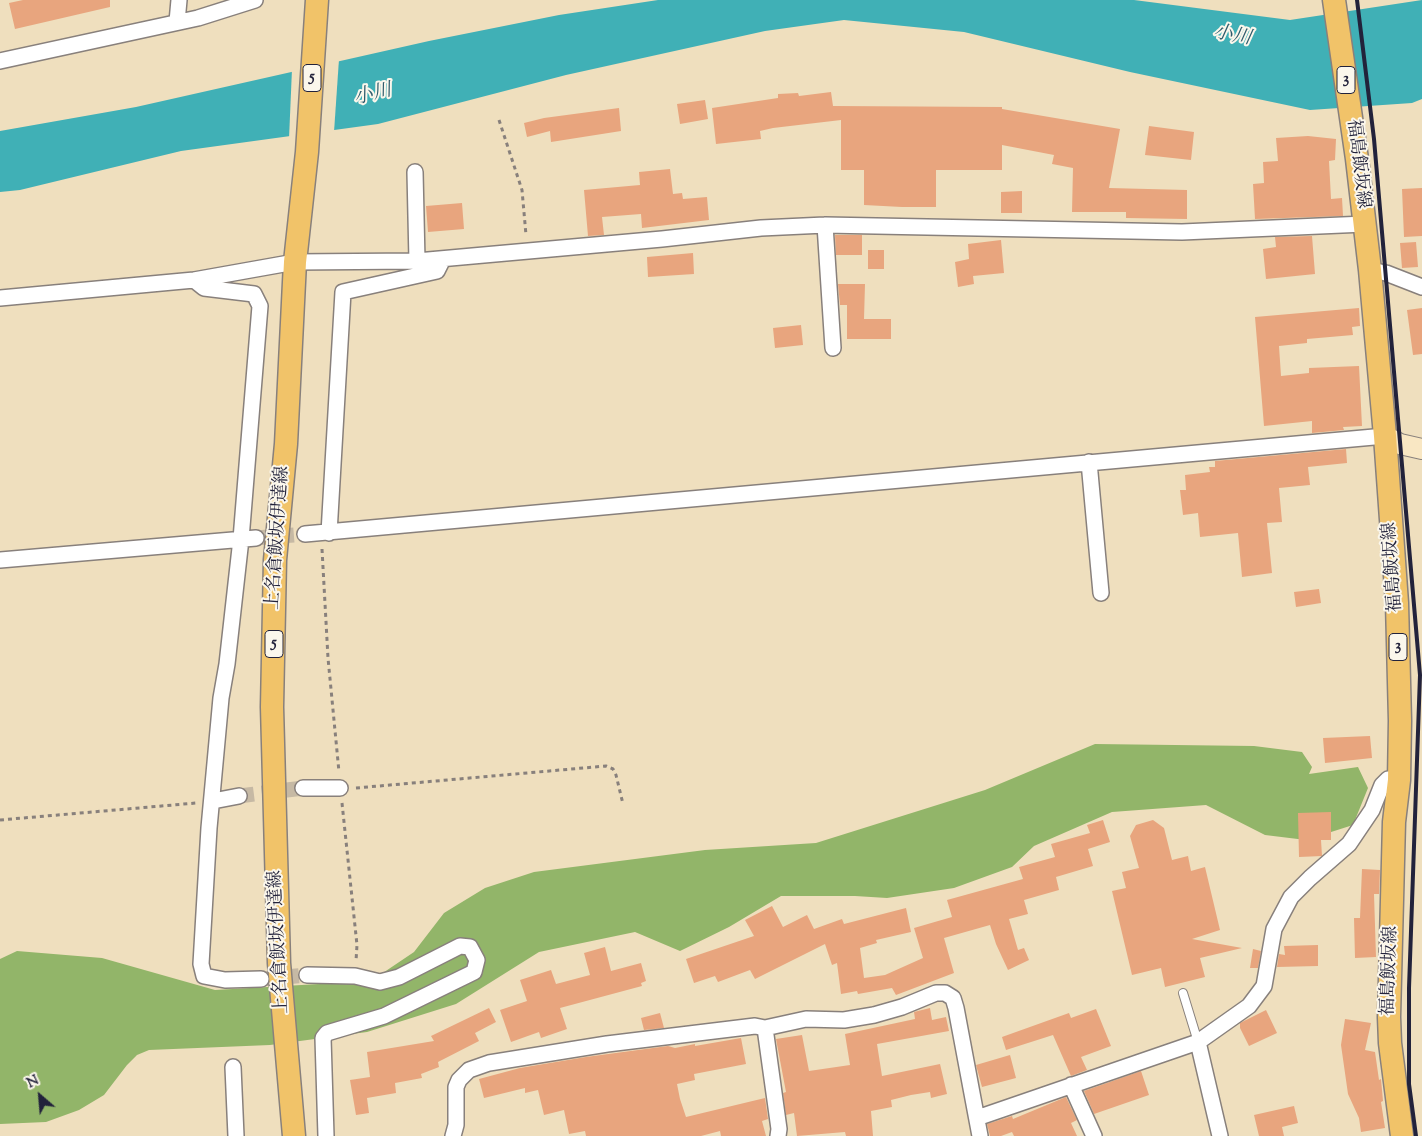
<!DOCTYPE html>
<html>
<head>
<meta charset="utf-8">
<style>
	body { margin:0 }
	#map { position:relative; width:1422px; height:1136px; overflow:hidden; background:#efdfbe; font-family:"Sorts Mill Goudy",serif }
	canvas { display:block }
	.north { position:absolute; left:15px; top:1071px; width:50px; height:50px; -webkit-text-stroke:4px #fbf7ec; paint-order:stroke; rotate:333deg; font-size:14px; font-weight:700; line-height:20px; text-align:center; color:#22223b }
	.north::after { content:''; display:block; margin:auto; width:18px; height:22px; background:#22223b; clip-path:polygon(50% 0,100% 100%,50% 72%,0 100%) }
</style>
</head>
<body>
<div id="map">
<canvas width="1422" height="1136"></canvas>
<div class="north">N</div>
</div>
<script>
const ctx = document.querySelector('canvas').getContext('2d');
ctx.lineJoin = 'round';
function fillPath(path, color) { ctx.fillStyle = color; ctx.fill(path, 'evenodd'); }
const toPath = rows => new Path2D(rows.map(r => 'M' + r).join(''));
function trace(path, color, width, dash) { ctx.strokeStyle = color; ctx.lineWidth = width; ctx.lineCap = dash ? 'butt' : 'round'; ctx.setLineDash(dash || []); ctx.stroke(path); }
function label(font, color, halo, rows, align = 'center') {
  ctx.font = font + ' "Sorts Mill Goudy","Noto Serif JP",serif'; ctx.lineWidth = 4; ctx.setLineDash([]); ctx.textBaseline = 'middle'; ctx.strokeStyle = halo; ctx.fillStyle = color; for (const [text, x, y, turn = 0] of rows) {
    ctx.save(); ctx.translate(x, y); ctx.rotate((+turn || 0) * Math.PI / 180); ctx.textAlign = isNaN(turn) ? turn : align; if (halo) ctx.strokeText(text, 0, 0); ctx.fillText(text, 0, 0); ctx.restore();
  }
}
const forest = toPath([
	[1095,744,1254,746,1302,752,1312,767,1309,774,1358,767,1368,788,1353,825,1306,840,1265,835,1206,805,1112,812,1034,846,1012,867,954,888,887,898,855,896,781,896,729,927,680,951,635,932,539,952,456,1004,367,1032,270,1045,149,1050,137,1055,127,1065,104,1095,79,1110,46,1122,0,1124,0,959,17,951,102,958,215,990,371,981,414,952,444,913,485,888,534,872,705,850,816,843,985,790]
]);
const water = toPath([
	[658,0,1134,0,1290,20,1422,0,1422,99,1412,103,1310,110,1130,72,964,32,844,20,765,31,566,75,378,124,181,151,20,190,0,192,0,131,136,107,429,41,559,15]
]);
const pier = toPath([
	[339,59,334,132,289,139,292,69]
]);
const building = toPath([
	[23,0,110,0,110,7,15,29,9,3],
	[831,92,833,106,1002,107,1002,109,1120,129,1109,188,1187,190,1187,219,1126,218,1126,212,1072,212,1073,168,1052,164,1054,155,1002,145,1002,170,936,170,936,207,902,207,864,205,864,170,841,170,841,120,773,128,760,131,761,139,716,144,712,108,778,98,778,94,798,93,799,96],
	[705,100,708,119,680,124,677,104],
	[619,108,621,131,551,142,550,131,527,137,524,123,544,118],
	[1149,126,1194,132,1191,160,1145,155],
	[1308,136,1336,139,1335,160,1329,161,1331,199,1342,198,1343,216,1255,219,1253,184,1264,183,1263,162,1278,161,1276,138],
	[670,169,673,194,682,193,683,199,707,197,709,220,642,228,641,214,602,217,604,235,588,236,584,190,640,185,639,172],
	[1422,188,1422,236,1404,237,1402,189],
	[1022,191,1022,213,1001,213,1001,192],
	[462,203,464,229,428,232,426,206],
	[835,235,862,235,862,255,836,255],
	[1312,236,1315,274,1266,279,1263,249,1276,247,1275,237],
	[1001,240,1004,273,973,276,974,284,958,287,955,262,969,259,968,244],
	[1416,242,1418,267,1402,268,1400,243],
	[868,250,884,250,884,269,868,269],
	[693,253,694,274,648,277,647,257],
	[838,284,865,284,864,319,891,319,891,339,847,339,847,305,840,305],
	[1359,308,1360,326,1352,327,1353,335,1307,339,1307,343,1279,346,1281,376,1309,373,1309,368,1359,366,1362,426,1343,427,1344,430,1312,433,1312,421,1264,426,1255,317],
	[1422,308,1422,354,1413,355,1407,310],
	[801,325,803,345,775,348,773,328],
	[1346,449,1347,463,1308,467,1310,485,1279,488,1282,522,1267,523,1272,573,1242,577,1238,533,1200,537,1198,513,1183,515,1180,490,1186,490,1185,475,1210,472,1209,467,1215,467,1215,461],
	[1319,589,1321,603,1296,607,1294,592],
	[1370,736,1372,758,1325,763,1323,738],
	[1331,812,1331,840,1321,840,1322,856,1299,857,1298,813],
	[1103,820,1110,842,1088,849,1093,866,1056,877,1059,890,1024,900,1028,914,1009,919,1018,950,1024,948,1029,960,1008,970,996,944,990,925,944,938,954,973,896,995,892,988,858,994,857,991,841,994,837,963,832,965,825,944,755,979,750,970,718,982,715,976,694,983,686,959,754,936,745,920,772,906,783,927,807,915,814,929,842,919,844,924,906,908,911,932,876,940,877,943,860,948,864,978,885,975,923,958,914,928,952,917,947,900,1023,879,1019,867,1055,857,1051,844,1090,833,1087,825],
	[1153,820,1164,828,1172,860,1188,856,1191,871,1205,867,1220,930,1192,939,1242,948,1200,958,1205,977,1165,987,1161,968,1132,975,1112,891,1126,888,1122,872,1139,868,1130,836,1136,825],
	[1362,869,1380,870,1379,894,1374,894,1376,957,1355,958,1354,918,1360,918],
	[1318,945,1318,966,1277,967,1279,954,1285,955,1284,946],
	[605,947,611,971,641,963,646,981,641,983,642,986,560,1008,567,1029,541,1038,539,1032,511,1042,500,1010,527,1001,520,980,551,970,556,984,590,975,584,953],
	[1253,949,1261,951,1258,968,1250,968],
	[489,1008,496,1022,475,1033,479,1041,438,1062,439,1067,421,1074,422,1078,395,1083,396,1093,367,1098,369,1113,356,1115,350,1080,370,1077,367,1052,434,1041,431,1036],
	[930,1008,932,1020,946,1017,949,1031,877,1044,882,1076,940,1064,947,1094,931,1098,930,1092,911,1095,891,1100,892,1107,871,1111,873,1136,846,1136,845,1132,797,1136,794,1113,786,1115,783,1093,786,1092,776,1039,802,1035,809,1071,850,1065,845,1034,915,1019,914,1012],
	[1096,1009,1111,1046,1081,1057,1087,1070,1071,1076,1053,1035,1006,1050,1002,1037,1069,1013,1071,1018],
	[1266,1010,1277,1033,1249,1046,1240,1028,1240,1023],
	[660,1013,664,1028,644,1030,641,1018],
	[1345,1019,1371,1023,1365,1050,1375,1052,1379,1080,1381,1079,1383,1101,1381,1102,1385,1128,1361,1132,1359,1118,1348,1094,1341,1045],
	[741,1038,746,1064,694,1074,695,1080,677,1084,680,1099,686,1117,765,1098,768,1119,762,1121,766,1136,721,1136,720,1131,701,1136,586,1136,585,1131,569,1134,564,1110,544,1115,538,1090,525,1093,525,1088,484,1098,479,1079,520,1068,586,1057,668,1046,675,1048,695,1044,695,1046],
	[1010,1055,1016,1078,982,1087,976,1065],
	[1141,1071,1149,1095,1094,1114,1084,1091],
	[1066,1097,1077,1120,1071,1123,1077,1136,1014,1136,1012,1132,1001,1136,990,1136,987,1124,1012,1116,1013,1119],
	[1294,1106,1298,1123,1282,1127,1284,1136,1259,1136,1254,1115]
]);
const streetTunnel = toPath([
	[256,538,305,534],
	[239,796,303,788],
	[261,979,307,975]
]);
const path = toPath([
	[499,120,522,190,526,235],
	[322,549,328,658,339,772],
	[356,788,606,766,613,769,616,775,623,804],
	[342,803,357,945,356,961],
	[0,820,196,803]
]);
const lane = toPath([
	[1183,993,1198,1042]
]);
const street = toPath([
	[177,22,179,0],
	[0,61,198,18,255,0],
	[415,172,417,261],
	[825,225,833,348],
	[1370,270,1386,273,1422,287],
	[194,280,204,288,254,294,260,306,241,539,227,664,221,698,209,828,201,964,204,976,225,980,261,979],
	[0,298,194,280,295,262,417,261,662,239,761,228,825,225,1182,232,1365,224],
	[1089,462,1101,593],
	[329,533,343,292,437,271,443,259],
	[305,534,1385,436],
	[0,560,256,538],
	[303,788,340,788],
	[213,801,239,796],
	[307,975,355,976,380,982,399,977,460,946,470,947,477,960,474,972,384,1016,327,1033,323,1038,326,1136],
	[765,1028,806,1019,844,1020,874,1015,902,1007,936,993,945,993,953,998,956,1008,980,1136],
	[1198,1042,1220,1136],
	[233,1067,236,1136],
	[1071,1085,1094,1136],
	[977,1118,1198,1042,1249,1006,1264,986,1274,929,1291,897,1310,878,1349,844,1372,810,1382,785,1388,779,1399,780],
	[453,1136,456,1125,456,1087,459,1080,469,1070,489,1063,607,1044,755,1026,765,1028,779,1129,778,1136]
]);
const secondary = toPath([
	[1385,436,1400,444,1422,449]
]);
const primary = toPath([
	[1334,0,1357,159,1370,270,1385,436,1397,603,1400,721,1399,780,1394,822,1389,1017,1390,1043,1402,1136],
	[294,1136,279,963,272,707,275,560,286,444,295,262,307,152,317,0]
]);
const rail = toPath([
	[1357,0,1374,139,1420,675,1409,988,1409,1084,1416,1136]
]);
const shields = [
	[312,78,18],
	[1346,80,18],
	[274,644,18],
	[1398,647,18]
];
const shieldNames = [
	["5",312,78],
	["3",1346,80],
	["5",274,644],
	["3",1398,647]
];
const streetNames = [
	["福島飯坂線",1357,164,83],
	["上名倉飯坂伊達線",279,538,-86],
	["福島飯坂線",1394,567,-94],
	["上名倉飯坂伊達線",280,942,-93],
	["福島飯坂線",1391,971,-88]
];
const waterNames = [
	["小川",1232,37,10],
	["小川",373,96,-13]
];
fillPath(forest, '#92b569');
fillPath(water, '#40b0b6');
fillPath(pier, '#efdfbe');
fillPath(building, '#e8a57e');
trace(streetTunnel, '#c6b9a4', 15, [15, 8]);
trace(lane, '#88807c', 10);
trace(street, '#88807c', 18);
trace(secondary, '#88807c', 22);
trace(primary, '#88807c', 25);
trace(path, '#88807c', 3, [4, 4]);
trace(lane, '#fff', 8);
trace(street, '#fff', 15);
trace(secondary, '#f9e7c3', 20);
trace(primary, '#f1c369', 22);
trace(rail, '#22223b', 4);
for (const [x, y, w] of shields) { const box = new Path2D(); box.roundRect(x - w / 2, y - 13.5, w, 27, 4); ctx.fillStyle = '#fbf7ec'; ctx.fill(box); trace(box, '#22223b', 1); }
label('bold 16px', '#22223b', null, shieldNames);
label('18px', '#22223b', '#fbf7ec', streetNames);
label('italic 19px', '#2e5b6c', '#fbf7ec', waterNames);
</script>
</body>
</html>
